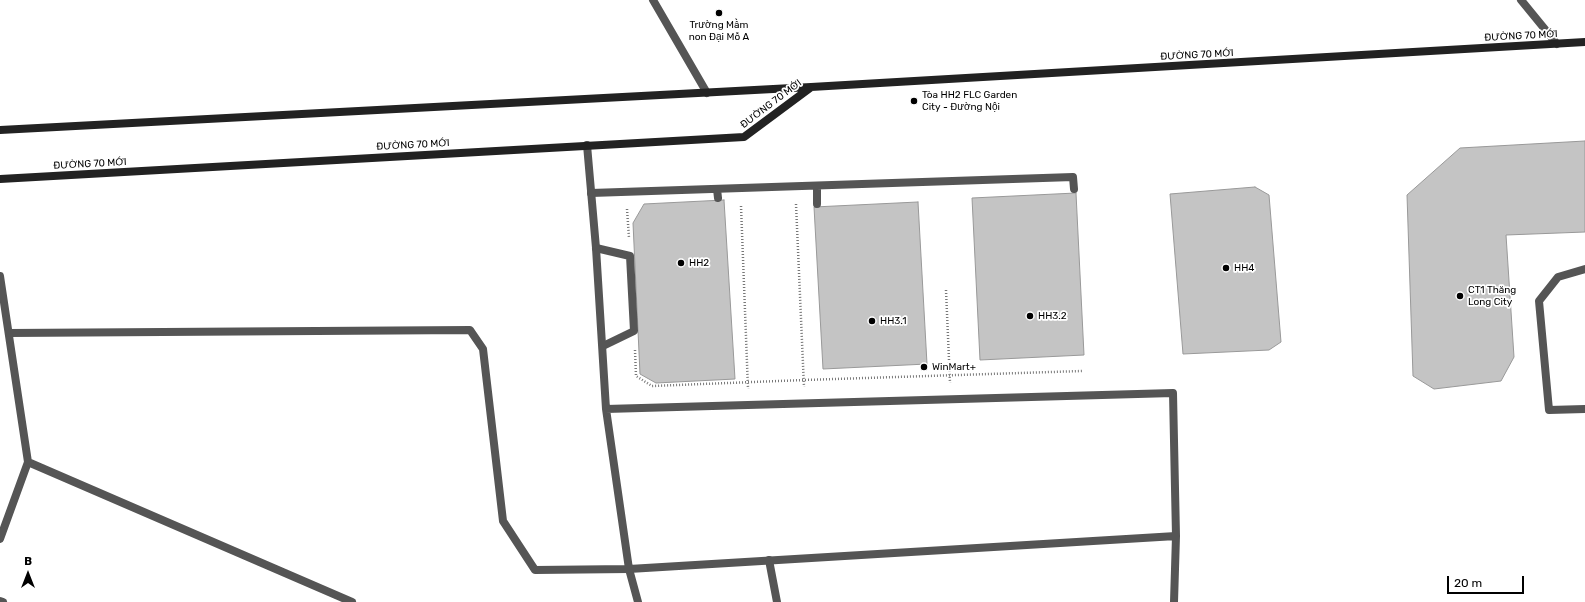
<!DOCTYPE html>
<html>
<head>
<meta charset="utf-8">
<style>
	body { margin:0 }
	#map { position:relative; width:1585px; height:602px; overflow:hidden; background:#fff; font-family:Rubik,sans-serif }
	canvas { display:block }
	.north { position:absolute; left:8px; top:554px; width:40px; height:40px; -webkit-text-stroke:3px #fff; paint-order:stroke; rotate:0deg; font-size:11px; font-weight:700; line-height:16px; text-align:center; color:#000 }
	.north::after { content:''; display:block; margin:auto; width:14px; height:18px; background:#000; clip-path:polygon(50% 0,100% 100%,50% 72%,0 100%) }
	.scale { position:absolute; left:1447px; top:576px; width:77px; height:18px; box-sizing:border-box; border:2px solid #000; border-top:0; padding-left:5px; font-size:12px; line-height:14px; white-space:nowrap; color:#000; -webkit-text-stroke:3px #fff; paint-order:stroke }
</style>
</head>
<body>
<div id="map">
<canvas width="1585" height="602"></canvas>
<div class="north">B</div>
<div class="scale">20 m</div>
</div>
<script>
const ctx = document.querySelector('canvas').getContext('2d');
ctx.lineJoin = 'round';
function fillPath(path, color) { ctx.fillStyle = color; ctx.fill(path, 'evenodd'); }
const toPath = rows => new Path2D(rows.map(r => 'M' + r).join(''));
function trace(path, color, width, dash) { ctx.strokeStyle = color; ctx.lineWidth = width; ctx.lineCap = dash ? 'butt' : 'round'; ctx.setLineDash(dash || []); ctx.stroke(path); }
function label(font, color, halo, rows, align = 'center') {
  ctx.font = font + ' Rubik,sans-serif'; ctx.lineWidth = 3.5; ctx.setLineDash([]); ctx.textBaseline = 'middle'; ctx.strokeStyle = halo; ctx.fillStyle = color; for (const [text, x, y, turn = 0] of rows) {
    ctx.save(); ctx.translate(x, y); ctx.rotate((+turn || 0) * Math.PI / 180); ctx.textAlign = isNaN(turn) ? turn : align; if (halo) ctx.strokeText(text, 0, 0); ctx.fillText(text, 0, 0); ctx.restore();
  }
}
const building = toPath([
	[1585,141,1585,232,1506,235,1514,357,1501,381,1434,389,1413,376,1407,195,1460,148,1585,141],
	[1255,187,1269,195,1281,342,1269,350,1183,354,1170,194,1255,187],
	[1076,193,1084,355,980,360,972,198,1076,193],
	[724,200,735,379,656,383,640,374,633,223,644,204,724,200],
	[918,202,927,364,823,369,814,207,918,202]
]);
const path = toPath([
	[796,204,804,387],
	[741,206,748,389],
	[627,209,629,238],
	[946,290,950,383],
	[635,350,636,376,652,386,804,380,1082,371]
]);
const lane = toPath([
	[1521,0,1557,44],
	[817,186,817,204],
	[717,189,718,198],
	[591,193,1073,177,1074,189],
	[596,248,630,256,634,331,603,346],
	[1585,269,1558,277,1539,301,1549,410,1585,409],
	[0,276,28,462,352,602],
	[0,539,28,462],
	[769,560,777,602],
	[629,569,638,602],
	[0,601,3,602]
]);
const street = toPath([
	[653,0,707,93],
	[587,145,596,248,606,409],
	[9,333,470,330,483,349,503,521,535,570,629,569,1176,536],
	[629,569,606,409,1173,393,1176,536,1174,602]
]);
const secondary = toPath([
	[0,130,811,87,1585,42],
	[0,179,744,137,810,88]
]);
const markers = [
	[719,13,4,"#000"],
	[914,101,4,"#000"],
	[681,263,4,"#000"],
	[1226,268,4,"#000"],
	[1460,296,4,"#000"],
	[1030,316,4,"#000"],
	[872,321,4,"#000"],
	[924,367,4,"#000"]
];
const poiNames = [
	["Trường Mầm",719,25,"center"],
	["non Đại Mỗ A",719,37,"center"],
	["Tòa HH2 FLC Garden",922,95],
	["City - Đường Nội",922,107],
	["HH2",689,263],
	["HH4",1234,268],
	["CT1 Thăng",1468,290],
	["Long City",1468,302],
	["HH3.2",1038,316],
	["HH3.1",880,321],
	["WinMart+",932,367]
];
const streetNames = [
	["ĐƯỜNG 70 MỚI",1521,36,-3],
	["ĐƯỜNG 70 MỚI",1197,55,-3],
	["ĐƯỜNG 70 MỚI",771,104,-37],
	["ĐƯỜNG 70 MỚI",413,145,-3],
	["ĐƯỜNG 70 MỚI",90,164,-3]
];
fillPath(building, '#c4c4c4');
trace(building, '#999', 1);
trace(path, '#777', 2.5, [1, 2]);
trace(lane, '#555', 8);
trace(street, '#555', 8);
trace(secondary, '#222', 8);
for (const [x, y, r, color] of markers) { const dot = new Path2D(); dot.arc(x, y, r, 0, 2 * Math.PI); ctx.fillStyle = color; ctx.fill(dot); trace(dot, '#fff', 1.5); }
label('10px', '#000', '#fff', poiNames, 'left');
label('10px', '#000', '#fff', streetNames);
</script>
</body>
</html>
